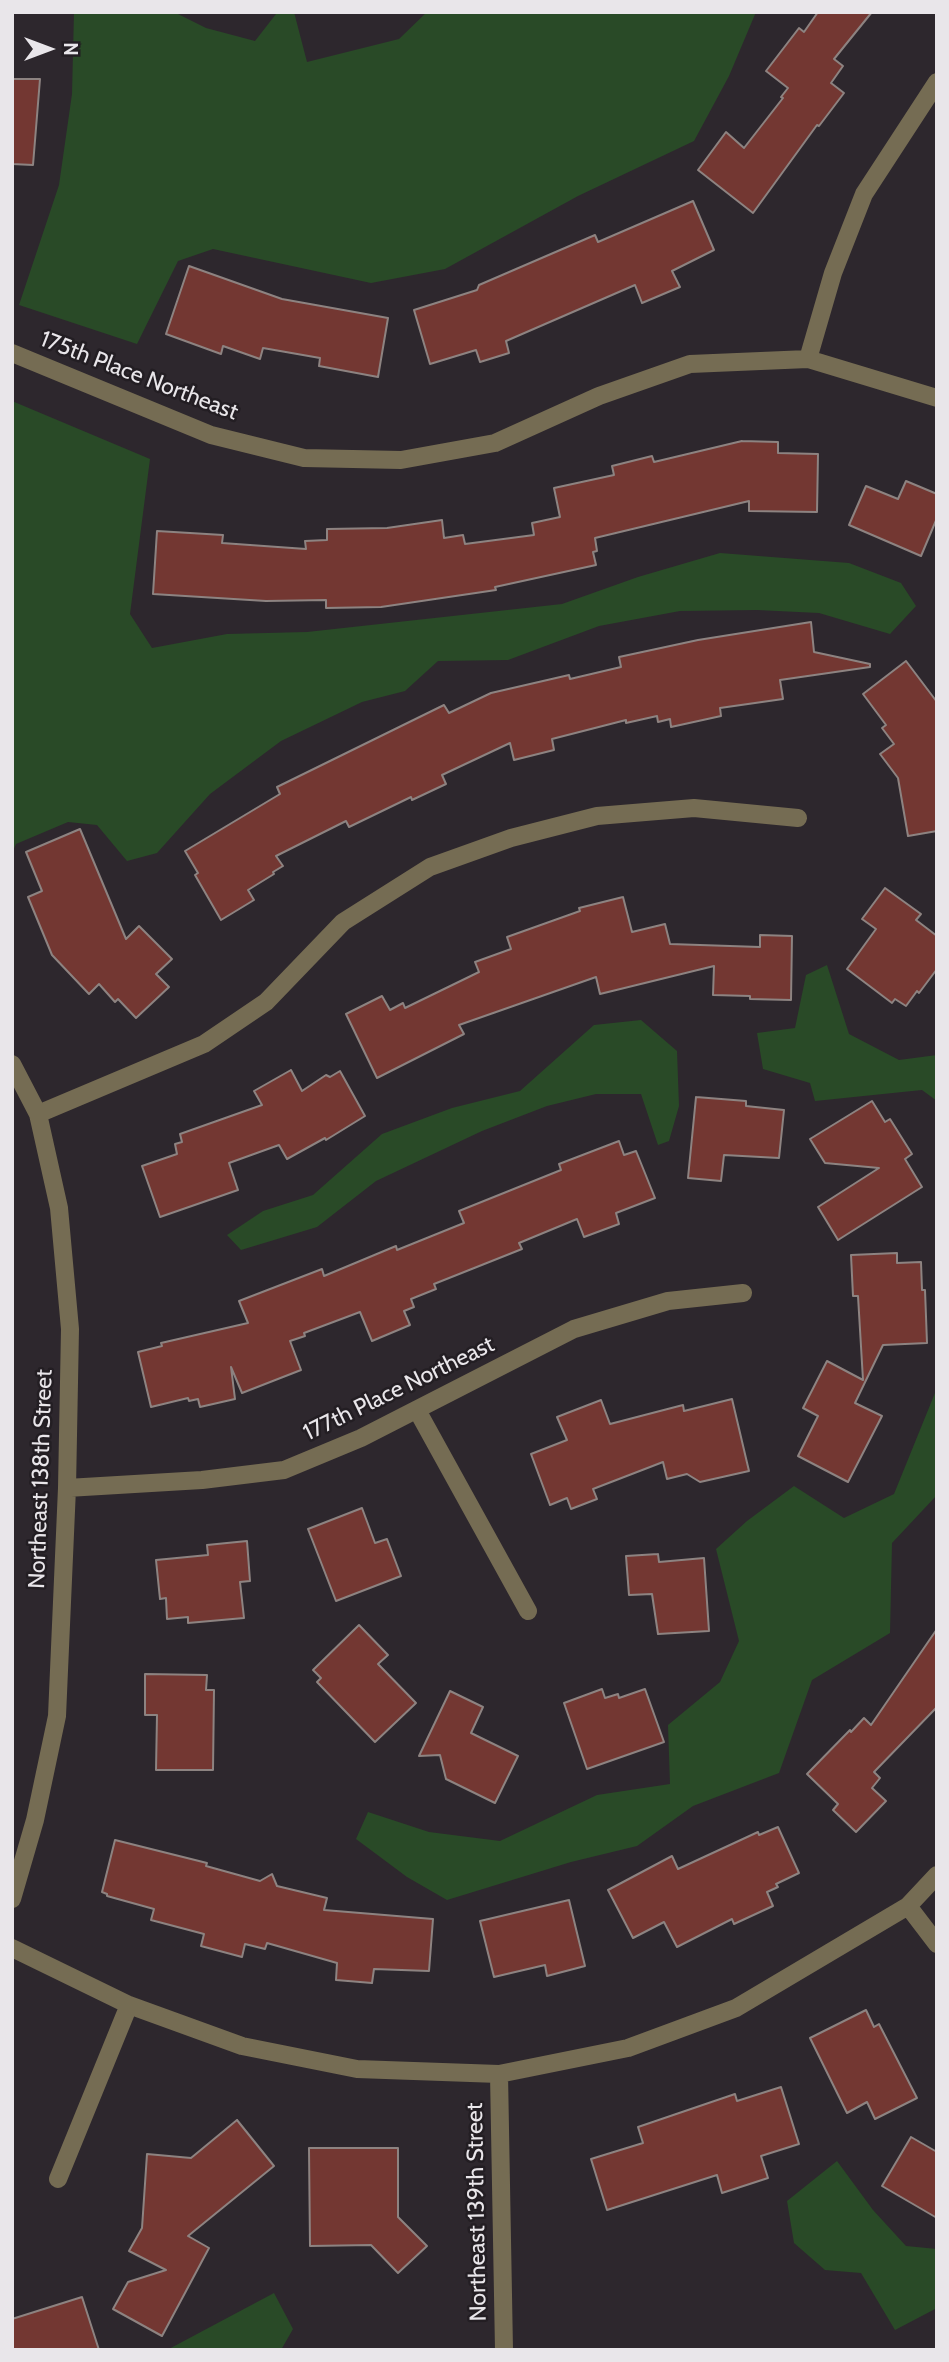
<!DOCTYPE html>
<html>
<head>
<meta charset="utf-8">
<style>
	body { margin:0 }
	#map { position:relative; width:949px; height:2362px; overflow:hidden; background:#2d272d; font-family:Cabin,sans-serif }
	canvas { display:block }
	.frame { position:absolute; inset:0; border:14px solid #e9e6ea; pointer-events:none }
	.north { position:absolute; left:14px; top:14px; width:70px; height:70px; -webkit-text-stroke:5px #231e23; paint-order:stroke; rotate:90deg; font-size:19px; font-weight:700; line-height:28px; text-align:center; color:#e9e6ea }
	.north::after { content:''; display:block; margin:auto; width:24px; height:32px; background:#e9e6ea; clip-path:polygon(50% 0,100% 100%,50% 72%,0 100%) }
</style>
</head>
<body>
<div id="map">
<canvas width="949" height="2362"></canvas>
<div class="frame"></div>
<div class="north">N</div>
</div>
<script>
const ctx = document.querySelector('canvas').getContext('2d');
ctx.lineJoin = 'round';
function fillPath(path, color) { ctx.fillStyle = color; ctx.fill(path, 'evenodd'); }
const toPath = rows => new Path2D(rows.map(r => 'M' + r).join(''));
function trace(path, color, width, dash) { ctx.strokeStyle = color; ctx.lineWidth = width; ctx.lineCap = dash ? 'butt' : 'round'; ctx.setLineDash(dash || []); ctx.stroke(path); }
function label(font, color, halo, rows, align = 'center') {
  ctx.font = font + ' Cabin,sans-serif'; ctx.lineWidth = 5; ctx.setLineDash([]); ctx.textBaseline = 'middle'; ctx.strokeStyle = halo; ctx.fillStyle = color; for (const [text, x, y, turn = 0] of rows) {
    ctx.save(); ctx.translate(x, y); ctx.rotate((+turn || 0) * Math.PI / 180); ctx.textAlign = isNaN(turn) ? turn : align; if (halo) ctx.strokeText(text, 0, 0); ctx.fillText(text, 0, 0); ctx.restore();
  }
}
const green = toPath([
	[74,12,174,12,206,28,255,41,276,14,294,12,307,62,399,39,427,12,756,12,729,76,694,141,578,196,445,269,371,283,213,249,178,261,137,344,19,305,59,185,72,94],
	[12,401,150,459,130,614,152,648,227,634,307,632,562,604,638,577,720,553,849,563,901,583,916,606,890,634,819,613,757,610,680,611,599,626,508,660,438,661,405,691,362,702,281,741,210,794,157,853,127,861,97,825,68,822,16,844,12,853],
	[827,965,849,1034,899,1060,937,1055,937,1101,922,1090,815,1101,810,1083,763,1069,757,1033,795,1028,806,975],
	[641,1020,677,1051,679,1106,669,1141,658,1145,641,1094,596,1094,547,1106,482,1131,376,1181,317,1227,241,1250,227,1235,263,1211,313,1195,382,1134,452,1108,520,1091,594,1025],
	[937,1388,937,1495,892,1543,890,1633,812,1680,779,1773,693,1806,637,1846,571,1862,447,1900,407,1877,356,1839,368,1812,429,1832,500,1841,597,1795,670,1784,668,1725,720,1682,739,1641,716,1549,747,1521,794,1486,844,1518,894,1494],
	[837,2161,873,2210,906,2246,937,2249,937,2308,895,2330,861,2273,825,2270,794,2243,787,2201],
	[274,2293,293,2329,281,2350,167,2350]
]);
const building = toPath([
	[818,12,872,12,834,59,843,66,831,83,844,93,819,126,817,125,753,213,698,170,726,132,744,148,783,98,781,97,788,88,766,71,799,28,804,32,818,12],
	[12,79,40,79,33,165,12,164,12,79],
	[693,201,714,250,672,271,680,287,642,303,635,285,506,341,509,353,480,362,476,350,430,364,414,310,477,290,479,285,595,235,598,242,693,201],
	[189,266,282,299,388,318,378,377,319,366,320,358,263,348,260,359,223,346,221,354,166,334,189,266],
	[742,441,778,442,778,453,818,454,817,512,749,511,749,501,595,538,597,551,593,552,596,565,495,587,496,590,381,607,326,608,326,600,266,601,153,594,157,531,223,535,222,543,306,549,305,541,327,540,327,529,387,528,442,520,444,538,463,535,465,544,534,535,532,523,560,517,554,488,614,475,612,466,652,456,654,462,742,441],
	[906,481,937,494,937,518,921,556,849,525,866,486,898,499,906,481],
	[811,622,814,652,870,664,870,667,780,680,783,699,720,708,721,716,671,727,670,719,658,722,657,716,626,723,626,720,552,739,554,750,514,760,510,743,442,775,446,784,412,800,411,797,349,827,346,821,276,856,283,866,273,872,274,874,248,890,254,900,221,920,195,875,198,873,185,851,280,794,277,787,444,705,449,713,491,693,569,675,570,679,621,667,619,657,698,640,811,622],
	[906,661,937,702,937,831,908,836,898,778,880,754,894,744,882,728,886,725,863,694,906,661],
	[80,829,126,939,139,926,172,959,156,974,169,987,136,1018,118,999,115,1002,99,984,89,994,52,955,28,897,42,891,26,852,80,829],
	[885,888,921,914,916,920,937,936,937,969,919,993,917,991,906,1006,895,999,892,1003,847,969,876,929,862,919,885,888],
	[623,897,632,932,665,924,670,944,760,947,760,935,792,936,791,1000,750,999,750,996,713,995,714,966,600,994,596,977,459,1025,464,1034,377,1078,346,1014,382,996,390,1010,403,1003,405,1008,479,972,475,962,511,949,507,937,580,911,579,908,623,897],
	[291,1070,302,1091,326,1075,330,1077,340,1071,365,1116,326,1140,325,1138,287,1159,279,1145,229,1163,238,1190,160,1217,142,1166,177,1154,175,1144,182,1142,180,1134,262,1105,254,1091,291,1070],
	[696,1097,746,1101,746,1106,784,1110,779,1158,724,1155,721,1181,688,1178,696,1097],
	[872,1101,885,1122,890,1119,912,1154,905,1159,922,1187,838,1240,818,1207,879,1168,825,1163,810,1139,872,1101],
	[619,1141,624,1155,636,1151,655,1198,616,1213,619,1224,584,1237,577,1219,519,1243,522,1249,434,1284,436,1289,411,1299,414,1307,404,1311,410,1325,372,1341,360,1312,304,1333,305,1336,290,1341,301,1370,242,1393,231,1367,235,1399,200,1407,198,1399,189,1401,188,1398,151,1407,138,1352,162,1346,161,1343,248,1323,239,1301,322,1269,324,1276,396,1246,397,1250,464,1223,459,1211,561,1170,559,1164,619,1141],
	[897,1253,897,1263,921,1262,922,1290,925,1290,927,1343,883,1345,855,1403,882,1416,848,1482,798,1456,818,1416,803,1408,827,1361,863,1380,858,1296,853,1296,851,1255,897,1253],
	[732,1399,749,1471,700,1482,687,1474,667,1479,663,1462,593,1489,597,1499,571,1509,567,1498,550,1505,531,1454,567,1440,557,1417,601,1400,610,1424,683,1405,684,1411,732,1399],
	[362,1508,375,1543,387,1539,401,1576,336,1601,308,1529,362,1508],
	[247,1541,250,1581,240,1582,244,1618,188,1623,188,1617,167,1619,166,1598,160,1599,156,1560,208,1555,207,1545,247,1541],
	[658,1554,659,1562,704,1558,709,1631,658,1634,652,1594,629,1595,626,1556,658,1554],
	[359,1625,388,1655,378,1664,416,1703,375,1742,317,1682,321,1678,313,1670,359,1625],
	[937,1629,937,1707,874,1772,880,1778,872,1788,886,1801,856,1832,833,1810,838,1804,807,1774,850,1730,851,1732,864,1718,871,1725,937,1629],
	[145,1674,207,1675,206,1690,214,1690,213,1770,156,1770,157,1715,145,1715,145,1674],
	[602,1689,605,1698,618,1694,619,1698,645,1689,664,1742,587,1769,564,1703,602,1689],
	[450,1691,483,1707,471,1733,518,1756,495,1803,446,1779,440,1755,419,1756,450,1691],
	[778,1827,799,1873,776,1884,778,1887,767,1892,773,1906,734,1924,732,1919,677,1947,664,1922,633,1938,608,1890,672,1856,678,1869,758,1832,759,1835,778,1827],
	[115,1840,207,1863,206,1866,260,1881,272,1874,277,1886,327,1898,324,1910,433,1919,429,1971,374,1969,372,1983,336,1980,337,1963,267,1943,265,1949,245,1944,242,1957,201,1946,204,1934,151,1920,154,1909,107,1896,107,1894,102,1892,115,1840],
	[569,1900,585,1966,547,1976,545,1965,494,1977,480,1921,569,1900],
	[866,2010,874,2027,879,2024,917,2098,875,2119,867,2102,847,2113,810,2038,866,2010],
	[781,2087,799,2144,761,2156,768,2178,722,2193,717,2175,607,2210,591,2159,643,2143,638,2127,735,2094,737,2101,781,2087],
	[237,2120,274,2166,188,2236,209,2248,162,2336,113,2309,128,2282,166,2270,129,2251,142,2228,147,2154,191,2158,237,2120],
	[911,2137,937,2152,937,2218,882,2186,911,2137],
	[309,2148,398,2148,398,2217,427,2246,398,2273,371,2245,310,2246,309,2148],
	[82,2297,99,2350,12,2350,12,2319,82,2297]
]);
const minor = toPath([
	[12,353,211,435,304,458,401,460,495,443,599,396,690,364,808,359,937,398],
	[808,359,833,273,864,194,937,82],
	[12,1064,38,1114,59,1208,70,1329,67,1488,57,1716,35,1820,12,1899],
	[38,1114,204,1044,266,1002,343,922,430,867,511,838,597,816,694,808,798,818],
	[417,1410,528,1611],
	[67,1488,202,1480,284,1470,361,1438,574,1329,668,1301,743,1293],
	[908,1906,937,1944],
	[12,1948,129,2005,242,2046,357,2069,499,2074,628,2048,736,2008,908,1906,937,1875],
	[499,2074,504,2350],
	[58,2179,129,2005]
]);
const streetNames = [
	["175th Place Northeast",139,376,21],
	["177th Place Northeast",399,1389,-26],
	["Northeast 138th Street",41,1479,-88],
	["Northeast 139th Street",477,2212,-91]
];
fillPath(green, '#294a27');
fillPath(building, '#733732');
trace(building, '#8d8381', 2);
trace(minor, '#756c53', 18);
label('23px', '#e9e6ea', '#231e23', streetNames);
</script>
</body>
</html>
